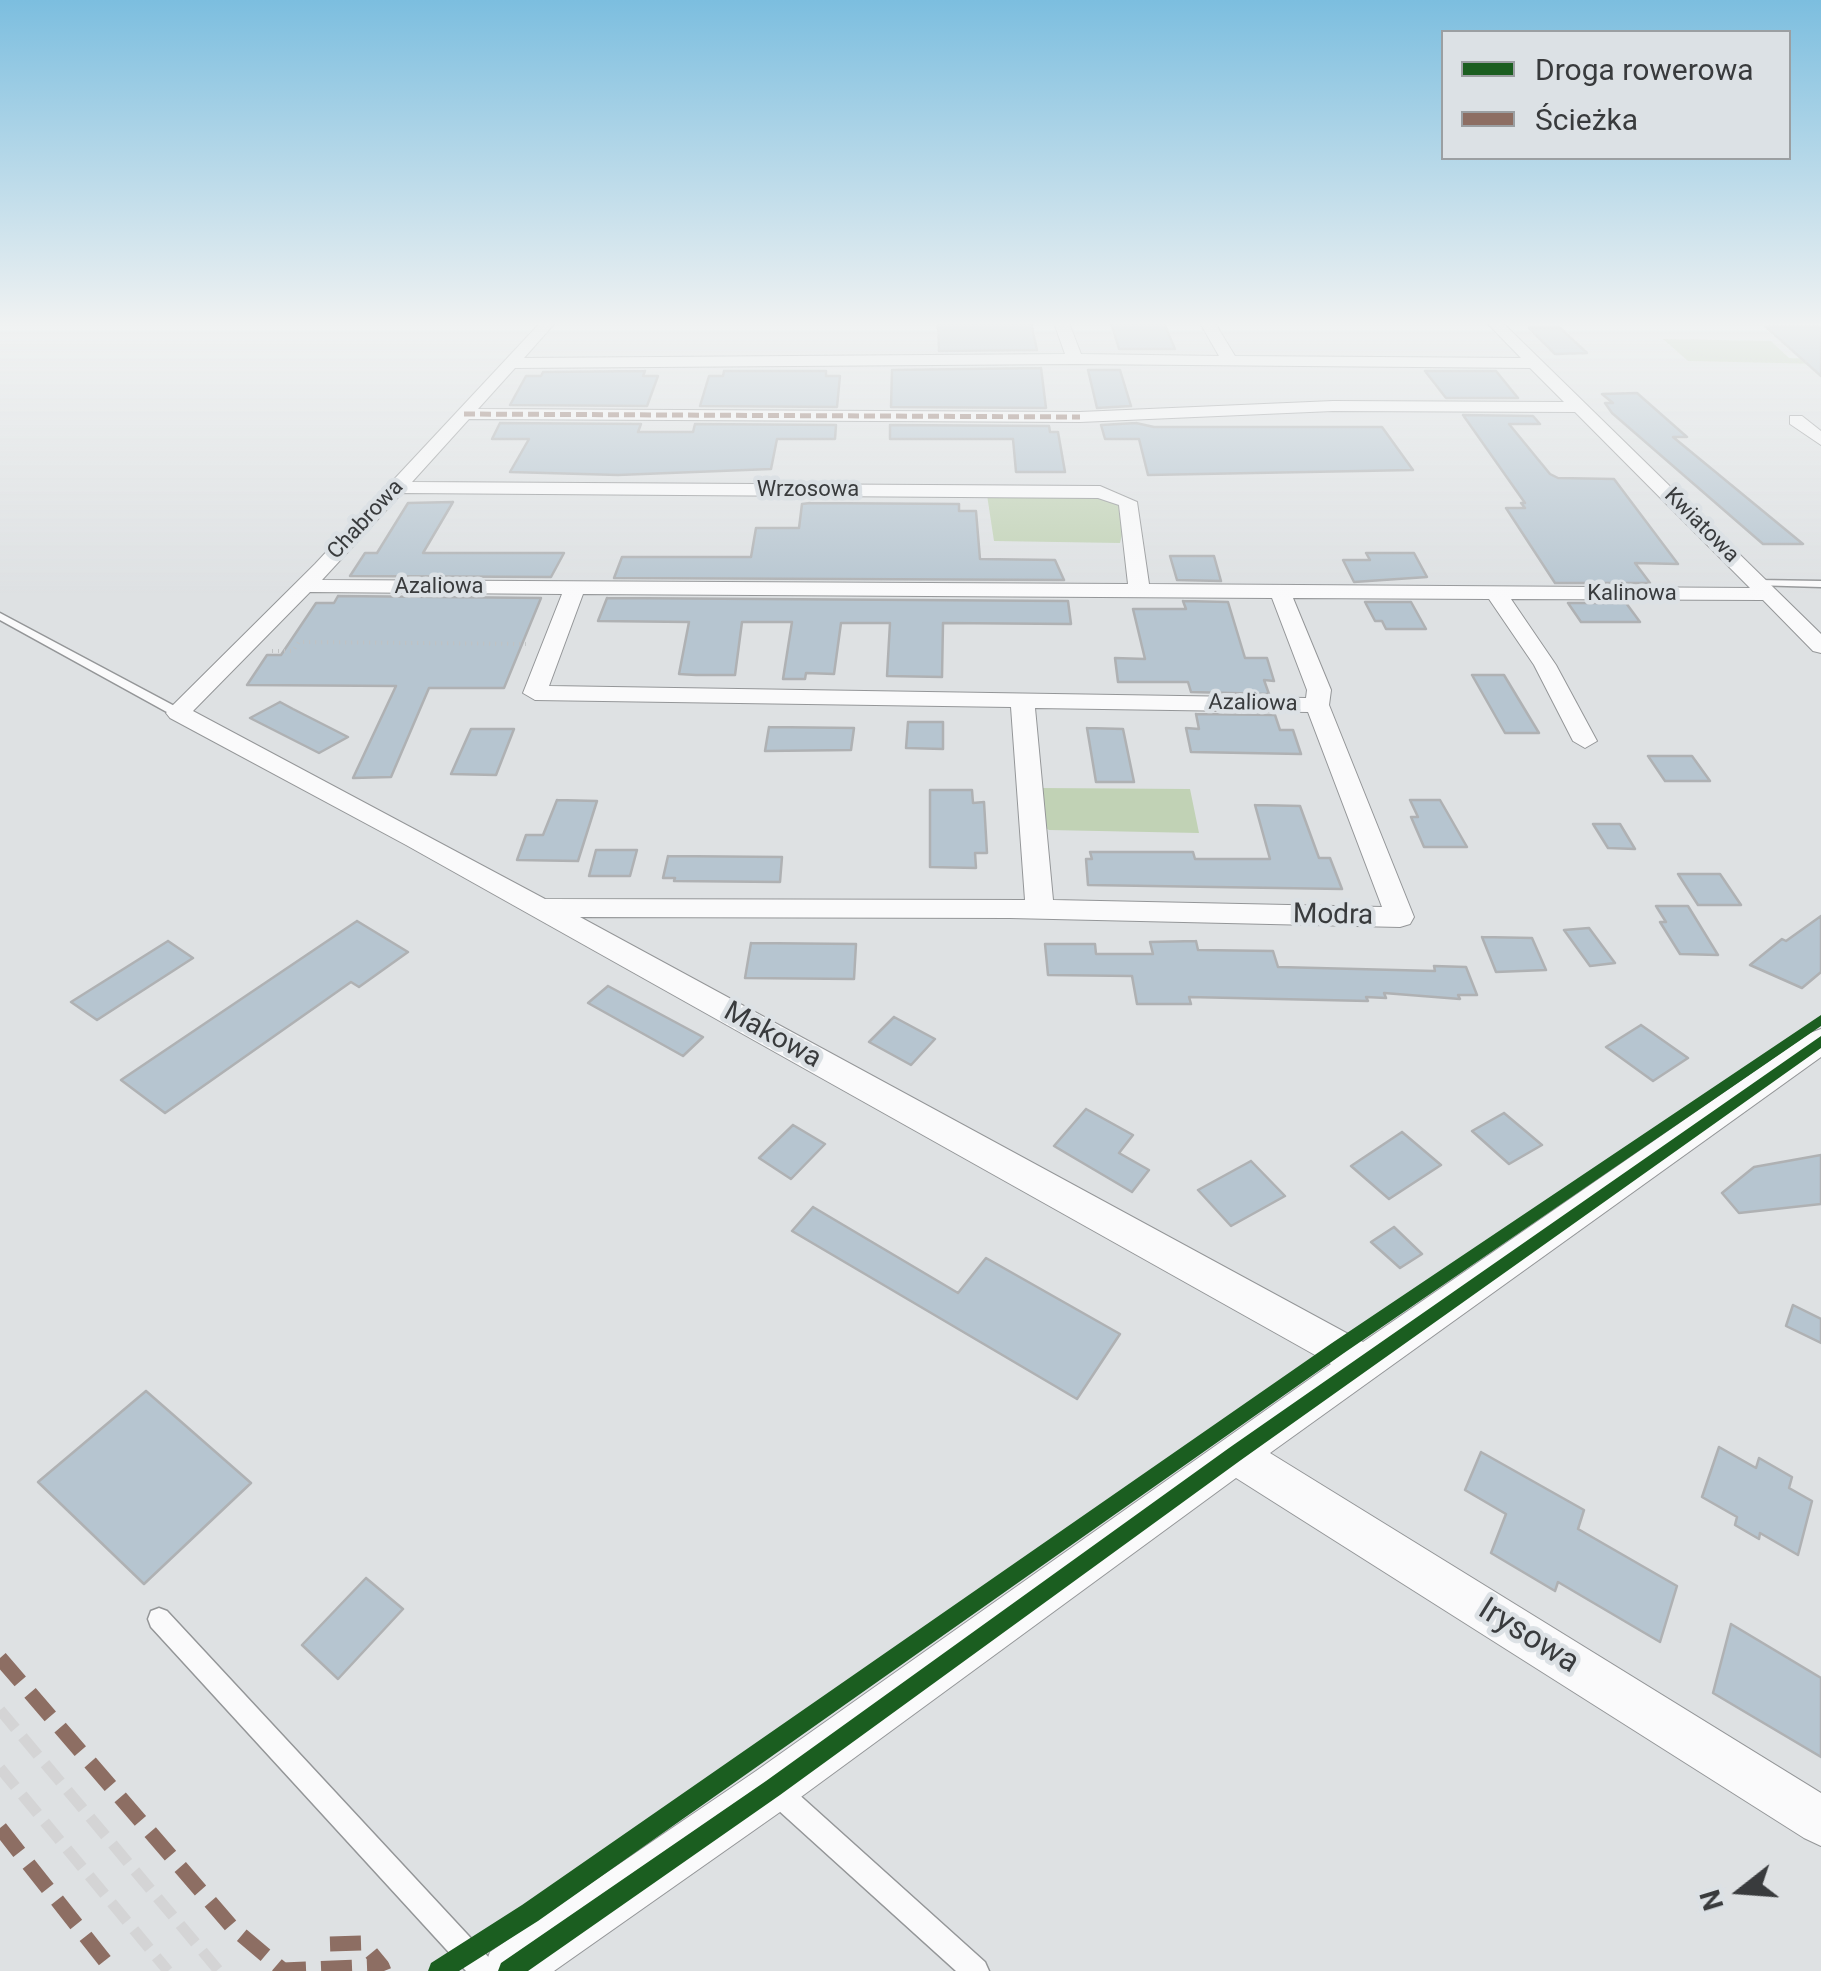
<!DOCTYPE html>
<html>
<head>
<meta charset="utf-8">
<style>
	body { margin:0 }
	#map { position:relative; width:1821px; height:1971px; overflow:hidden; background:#dee1e3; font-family:Roboto,sans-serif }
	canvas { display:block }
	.legend { position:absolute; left:1441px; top:30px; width:350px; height:130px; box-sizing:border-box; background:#dce1e5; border:2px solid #9b9fa2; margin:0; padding:12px 18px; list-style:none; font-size:30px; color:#393b3d }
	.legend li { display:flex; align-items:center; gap:20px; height:50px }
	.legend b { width:50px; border:2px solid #9b9fa2 }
	.north { position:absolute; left:1691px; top:1841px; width:100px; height:100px; -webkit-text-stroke:8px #dce1e5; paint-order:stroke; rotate:253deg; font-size:28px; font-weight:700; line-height:40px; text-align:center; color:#393b3d }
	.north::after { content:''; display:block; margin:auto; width:35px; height:45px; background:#393b3d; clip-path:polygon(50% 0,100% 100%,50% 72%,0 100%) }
</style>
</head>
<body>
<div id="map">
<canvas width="1821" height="1971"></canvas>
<ul class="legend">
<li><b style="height:12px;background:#1b5e20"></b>Droga rowerowa</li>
<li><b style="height:12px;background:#8d6e63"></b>Ścieżka</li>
</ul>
<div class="north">N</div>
</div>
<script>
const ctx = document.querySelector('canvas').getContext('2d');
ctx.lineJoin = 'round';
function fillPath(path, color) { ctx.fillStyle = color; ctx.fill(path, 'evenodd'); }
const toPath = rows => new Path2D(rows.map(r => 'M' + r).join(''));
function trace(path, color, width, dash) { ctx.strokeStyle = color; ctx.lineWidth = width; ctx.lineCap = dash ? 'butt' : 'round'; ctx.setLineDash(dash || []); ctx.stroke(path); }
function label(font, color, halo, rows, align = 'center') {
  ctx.font = font + ' Roboto,sans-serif'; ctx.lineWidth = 9; ctx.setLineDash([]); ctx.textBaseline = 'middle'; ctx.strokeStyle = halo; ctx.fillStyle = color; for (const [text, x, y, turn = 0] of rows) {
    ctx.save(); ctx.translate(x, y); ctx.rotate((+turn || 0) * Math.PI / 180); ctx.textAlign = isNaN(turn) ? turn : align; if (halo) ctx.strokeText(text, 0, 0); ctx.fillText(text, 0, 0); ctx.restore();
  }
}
const green = toPath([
	[1663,339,1771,341,1789,358,1821,359,1821,364,1688,361],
	[987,495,1085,495,1122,503,1126,519,1120,543,994,541],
	[1040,788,1190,789,1199,833,1049,830,1044,827]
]);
const building = toPath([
	[938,323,1031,323,1037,350,939,351,938,323],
	[1111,323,1164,323,1175,349,1119,349,1111,323],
	[1766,327,1821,327,1821,376,1766,327],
	[1529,328,1560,328,1587,353,1555,354,1529,328],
	[1041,368,1046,408,891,407,892,370,1041,368],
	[1088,370,1120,370,1131,406,1097,408,1088,370],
	[645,371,643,376,658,376,647,406,510,405,526,376,541,376,543,372,645,371],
	[724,371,826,371,826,376,840,376,837,407,700,406,709,376,723,376,724,371],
	[1425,371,1496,371,1518,398,1446,398,1425,371],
	[1637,393,1687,437,1673,437,1803,544,1763,544,1612,413,1605,403,1613,403,1602,394,1637,393],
	[1463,415,1533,416,1540,424,1509,424,1550,474,1558,478,1614,479,1678,564,1635,563,1650,583,1555,583,1506,508,1525,508,1521,503,1525,503,1463,415],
	[500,423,641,424,638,432,693,432,695,424,836,425,835,439,777,439,771,469,618,475,510,472,529,439,492,439,500,423],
	[1136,423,1154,427,1382,427,1413,470,1148,475,1139,439,1105,439,1101,425,1136,423],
	[890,425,1049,426,1050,432,1058,432,1065,472,1016,472,1013,439,890,439,890,425],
	[453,502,423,553,564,553,551,577,350,576,365,553,377,553,408,503,453,502],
	[810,503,959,504,959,511,976,511,980,559,1055,560,1064,580,614,578,622,557,751,557,756,528,799,528,802,504,810,503],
	[1366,553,1414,553,1427,577,1354,582,1343,560,1370,560,1366,553],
	[1170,556,1214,556,1221,581,1177,580,1170,556],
	[338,596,541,598,504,688,429,688,391,777,353,778,396,686,247,685,267,655,281,655,316,603,334,603,338,596],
	[607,598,1068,601,1071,624,943,623,942,677,887,676,890,623,841,623,834,674,806,673,805,679,783,679,792,622,742,622,735,675,696,675,679,674,689,622,598,621,607,598],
	[1183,601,1228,602,1245,658,1267,658,1274,681,1264,680,1269,694,1191,692,1188,682,1118,682,1115,658,1145,659,1133,609,1186,609,1183,601],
	[1365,602,1411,602,1426,629,1386,629,1382,621,1375,621,1365,602],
	[1568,603,1626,603,1640,622,1581,622,1568,603],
	[1472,675,1504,675,1539,733,1505,733,1472,675],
	[280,702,293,709,348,737,319,753,250,718,280,702],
	[1196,714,1275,715,1280,730,1293,730,1301,754,1191,752,1186,728,1199,729,1196,714],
	[908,722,943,722,943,749,906,748,908,722],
	[769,727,854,728,851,750,765,751,769,727],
	[1087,728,1123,729,1134,782,1096,782,1087,728],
	[471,729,514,729,496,775,451,774,471,729],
	[1648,756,1692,756,1710,781,1665,781,1648,756],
	[930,790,972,790,973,803,984,802,987,853,975,853,976,868,930,867,930,790],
	[557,800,597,801,578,861,517,860,526,835,543,835,557,800],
	[1410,800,1440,800,1467,847,1424,847,1411,817,1418,817,1410,800],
	[1255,805,1300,806,1319,858,1330,858,1342,889,1088,885,1086,859,1092,859,1090,852,1193,852,1195,859,1270,859,1255,805],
	[1593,824,1620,824,1635,849,1608,848,1593,824],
	[596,850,637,850,630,876,589,876,596,850],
	[668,856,782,857,780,882,674,881,675,878,663,878,668,856],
	[1678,874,1720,874,1741,905,1698,905,1678,874],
	[1656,906,1688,906,1718,955,1680,954,1660,922,1666,922,1656,906],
	[1821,916,1821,972,1802,988,1750,965,1782,939,1786,941,1821,916],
	[357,921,408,952,359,987,351,982,165,1113,121,1080,357,921],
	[1589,928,1615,963,1590,966,1564,930,1589,928],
	[1482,937,1532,938,1546,970,1496,972,1482,937],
	[168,941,193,958,97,1020,71,1002,168,941],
	[1196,941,1198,950,1273,951,1278,967,1435,971,1434,966,1466,967,1477,995,1458,995,1460,999,1384,993,1386,998,1366,997,1368,1001,1189,997,1191,1004,1137,1004,1132,976,1048,975,1045,944,1095,944,1096,954,1153,954,1150,942,1196,941],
	[751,943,856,944,854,979,745,978,751,943],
	[608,986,703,1037,683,1056,588,1003,608,986],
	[894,1017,935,1039,911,1065,869,1042,894,1017],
	[1641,1025,1688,1058,1653,1081,1606,1047,1641,1025],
	[1086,1109,1133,1135,1119,1153,1149,1170,1132,1192,1054,1146,1086,1109],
	[1504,1113,1542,1145,1509,1164,1472,1131,1504,1113],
	[793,1125,825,1144,791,1179,759,1158,793,1125],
	[1402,1132,1441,1165,1389,1199,1351,1166,1402,1132],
	[1821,1155,1821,1204,1739,1213,1722,1193,1754,1167,1821,1155],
	[1251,1161,1285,1196,1231,1226,1198,1190,1251,1161],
	[813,1207,958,1293,986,1258,1120,1334,1077,1399,792,1231,813,1207],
	[1394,1227,1422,1254,1400,1268,1371,1242,1394,1227],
	[1793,1305,1821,1319,1821,1343,1786,1326,1793,1305],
	[146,1391,251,1483,144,1584,38,1482,146,1391],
	[1719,1447,1756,1468,1759,1458,1792,1477,1789,1488,1812,1501,1798,1555,1760,1533,1759,1539,1735,1525,1737,1517,1702,1497,1719,1447],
	[1481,1452,1584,1510,1578,1529,1677,1586,1660,1642,1558,1582,1555,1591,1491,1553,1506,1514,1465,1490,1481,1452],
	[366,1578,403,1609,338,1679,302,1645,366,1578],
	[1731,1624,1821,1678,1821,1757,1713,1693,1731,1624]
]);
const pathFar1 = toPath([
	[1688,348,1705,357,1821,362]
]);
const path = toPath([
	[272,651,293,651,299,642,526,644]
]);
const lane = toPath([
	[1757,580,1821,581,1821,587,1753,585,1753,581,1757,580],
	[0,613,182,710,184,713,182,716,174,716,0,620,0,613],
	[159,1608,167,1611,493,1962,497,1971,466,1971,151,1627,148,1619,151,1611,159,1608],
	[776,1779,785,1782,985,1962,989,1971,956,1971,767,1800,764,1791,767,1782,776,1779]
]);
const street = toPath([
	[540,323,555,323,524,358,1065,354,1054,323,1069,323,1081,354,1219,356,1200,323,1215,323,1235,356,1521,358,1487,323,1503,323,1821,634,1821,653,1813,651,1763,600,1511,599,1556,665,1597,741,1585,748,1573,741,1534,665,1489,599,1293,598,1331,690,1329,705,1414,917,1410,924,1400,927,1010,918,580,917,1363,1342,1810,1033,1821,1029,1821,1057,1270,1453,1821,1793,1821,1846,1804,1838,1236,1478,790,1805,554,1971,483,1971,490,1952,756,1771,1331,1364,406,845,170,718,166,713,170,708,315,564,540,323],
	[1075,364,1530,368,1564,402,1333,401,1080,412,478,409,515,368,1075,364],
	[1333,411,1575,412,1750,588,1149,584,1137,502,1100,486,412,482,469,419,1080,422,1333,411],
	[402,493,1098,498,1119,505,1128,584,322,580,402,493],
	[310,592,562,594,523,693,535,700,1011,707,1025,900,545,899,193,711,310,592],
	[583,594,1272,598,1307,690,1306,698,549,686,583,594],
	[1035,708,1308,712,1382,907,1053,900,1035,708],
	[1790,416,1802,416,1821,431,1821,445,1790,424,1790,416]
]);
const rail = toPath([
	[0,1710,219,1971],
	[0,1768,168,1971]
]);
const quietFar1 = toPath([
	[464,414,1080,417]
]);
const quiet = toPath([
	[0,1658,232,1927,283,1970,382,1966,384,1971],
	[0,1828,113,1971],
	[330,1944,363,1943,382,1966]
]);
const cycleway = toPath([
	[1821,1015,1821,1026,1344,1353,538,1921,459,1971,428,1971,431,1963,522,1905,1332,1343,1821,1015],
	[1821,1036,1821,1048,1241,1460,780,1795,528,1971,498,1971,501,1963,766,1781,1229,1448,1821,1036]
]);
const farStreetnames = [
	["Wrzosowa",808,490],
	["Chabrowa",366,520,-47],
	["Kwiatowa",1701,526,45],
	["Azaliowa",439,587],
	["Kalinowa",1632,594],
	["Azaliowa",1253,704,1]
];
const streetNames = [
	["Modra",1333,916,1],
	["Makowa",772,1036,29]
];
const nearStreetnames = [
	["Irysowa",1528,1637,32]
];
fillPath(green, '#c1d2b5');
fillPath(building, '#b6c5d0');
trace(building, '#afb1b3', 2.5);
trace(lane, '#949698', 3);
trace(street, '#949698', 2);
trace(pathFar1, '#c0c2c3', 2.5, [1, 4]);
trace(path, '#c0c2c3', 4, [1, 5]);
fillPath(lane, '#fafafb');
fillPath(street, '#fafafb');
trace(rail, '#d4d4d5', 11, [24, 11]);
trace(quietFar1, '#8d6e63', 5, [11, 5]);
trace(quiet, '#8d6e63', 15, [31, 15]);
fillPath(cycleway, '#1b5e20');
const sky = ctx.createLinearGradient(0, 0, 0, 599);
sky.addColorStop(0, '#7cbedf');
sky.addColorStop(0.54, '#f0f2f2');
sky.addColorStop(1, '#f0f2f200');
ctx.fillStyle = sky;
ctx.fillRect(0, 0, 1821, 599);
label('22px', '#393b3d', '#dce1e5', farStreetnames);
label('28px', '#393b3d', '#dce1e5', streetNames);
label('32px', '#393b3d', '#dce1e5', nearStreetnames);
</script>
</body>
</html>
